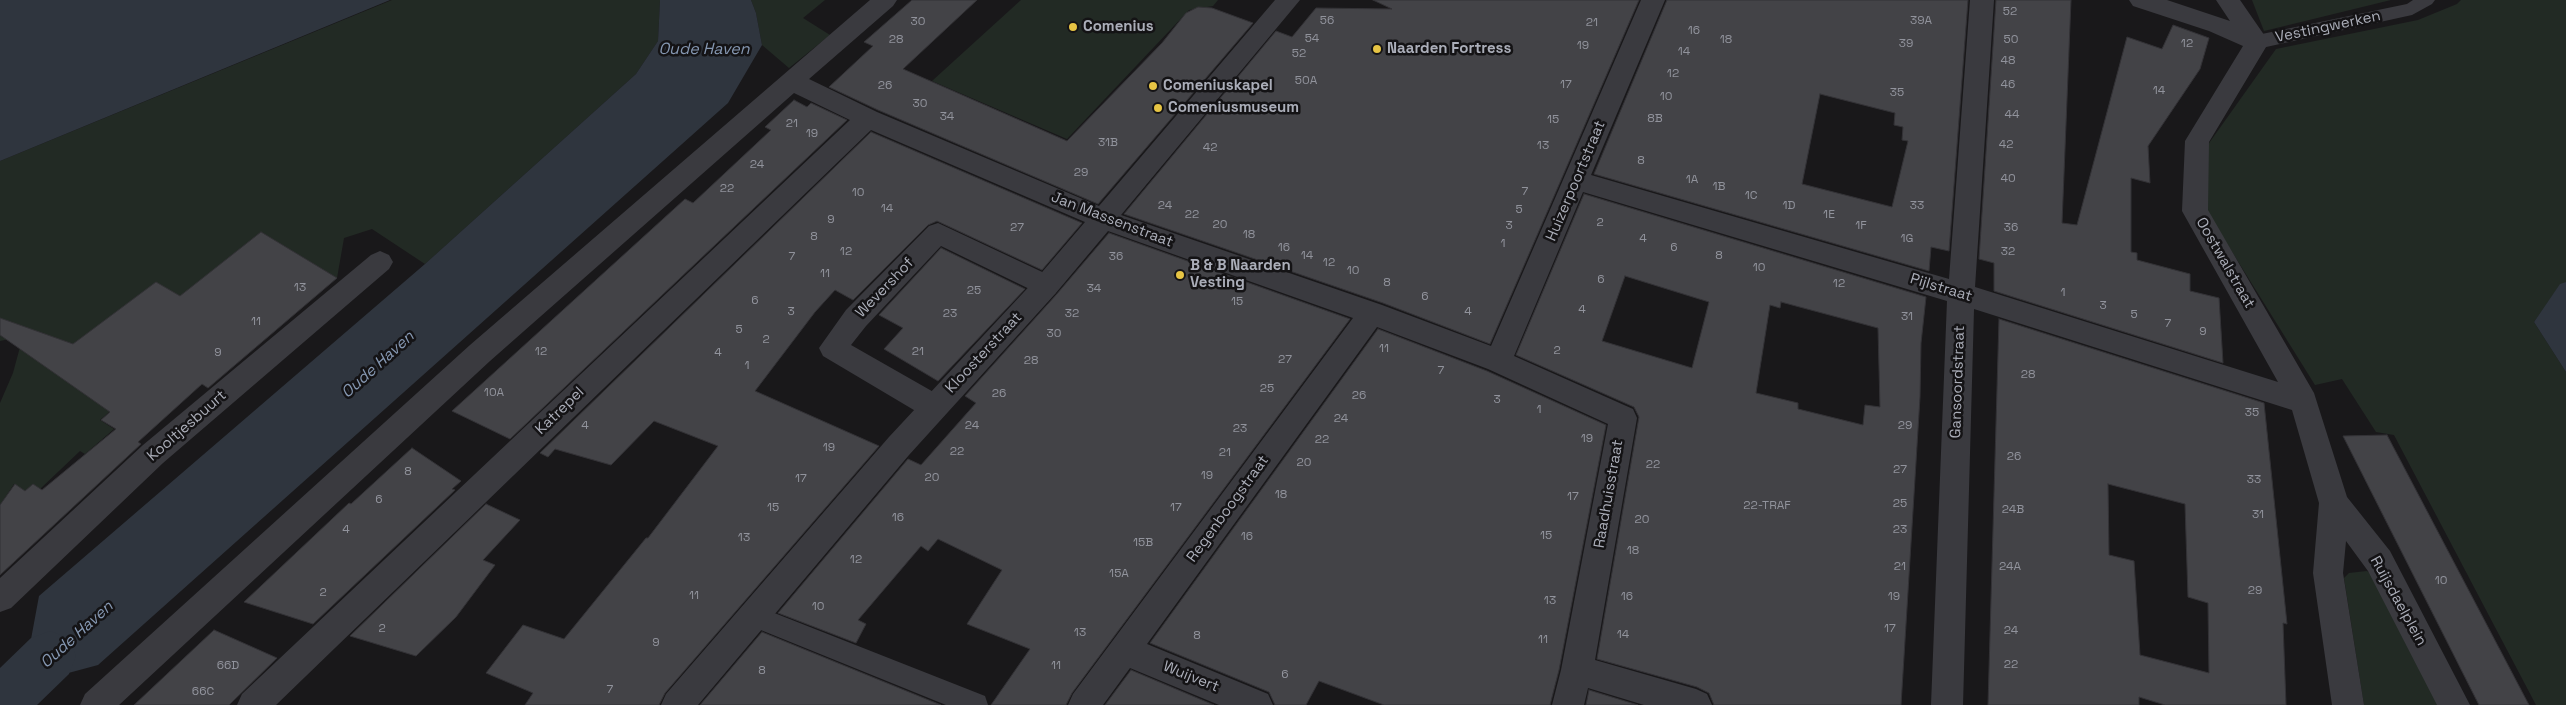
<!DOCTYPE html>
<html>
<head>
<meta charset="utf-8">
<style>
	body { margin:0 }
	canvas { display:block; background:#19181a }
</style>
</head>
<body>
<canvas width="2566" height="705"></canvas>
<script>
const ctx = document.querySelector('canvas').getContext('2d');
ctx.lineJoin = 'round';
function fillPath(path, color) { ctx.fillStyle = color; ctx.fill(path, 'evenodd'); }
const toPath = rows => new Path2D(rows.map(r => 'M' + r).join(''));
function trace(path, color, width, dash) { ctx.strokeStyle = color; ctx.lineWidth = width; ctx.lineCap = dash ? 'butt' : 'round'; ctx.setLineDash(dash || []); ctx.stroke(path); }
function label(font, color, halo, rows, align = 'center') {
  ctx.font = font + ' "Space Grotesk",sans-serif'; ctx.lineWidth = 5; ctx.setLineDash([]); ctx.textBaseline = 'middle'; ctx.strokeStyle = halo; ctx.fillStyle = color; for (const [text, x, y, turn = 0] of rows) {
    ctx.save(); ctx.translate(x, y); ctx.rotate((+turn || 0) * Math.PI / 180); ctx.textAlign = isNaN(turn) ? turn : align; if (halo) ctx.strokeText(text, 0, 0); ctx.fillText(text, 0, 0); ctx.restore();
  }
}
const green = toPath([
	[392,0,660,0,658,41,636,74,425,264,372,229,344,238,337,278,261,232,180,297,156,283,112,316,202,384,201,386,164,364,100,420,114,429,85,454,80,451,40,489,33,484,25,491,14,484,0,505,0,403,13,373,23,336,0,341,0,161],
	[751,0,825,0,803,18,830,35,789,68,762,45,756,13],
	[1021,0,1218,0,1213,6,1189,10,1067,139,932,81],
	[2252,0,2391,0,2264,31],
	[2461,0,2566,0,2566,282,2560,285,2534,322,2566,372,2566,705,2536,705,2394,435,2376,432,2342,379,2315,385,2206,210,2207,146,2276,49,2418,20,2457,4],
	[2367,571,2376,578,2441,705,2364,705,2344,578,2349,573]
]);
const water = toPath([
	[0,0,390,0,0,161],
	[660,0,751,0,756,13,762,45,728,103,98,665,46,679,20,705,14,705,0,696,0,687,27,661,39,596,425,264,636,74,658,41],
	[2566,282,2566,372,2534,322,2560,284]
]);
const canal = toPath([
	[50,631,69,638,76,656,69,674,37,705,0,705,0,668,31,638,50,631]
]);
const building = toPath([
	[912,0,977,0,903,69,1067,141,1162,43,1186,13,1198,7,1212,8,1253,23,1098,204,878,110,829,87,873,46,864,42,912,0],
	[1373,0,1639,0,1490,344,1383,303,1124,214,1276,31,1292,37,1316,8,1392,9,1373,0],
	[1667,0,1968,0,1949,251,1931,247,1929,271,1594,174,1667,0],
	[1820,94,1895,113,1894,125,1903,127,1902,140,1908,141,1892,207,1802,184,1820,94],
	[1996,0,2071,0,2062,223,2077,225,2127,37,2162,49,2173,25,2209,38,2200,69,2148,146,2150,183,2131,178,2131,252,2137,253,2137,260,2190,274,2190,291,2219,298,2223,363,1994,291,1994,263,1979,259,1996,0],
	[794,100,807,107,811,103,847,120,510,439,452,411,685,199,693,203,771,130,765,127,794,100],
	[871,132,1082,223,1042,270,937,221,928,225,853,300,835,290,815,312,755,391,879,446,665,693,659,705,525,705,533,693,486,673,523,625,564,639,646,538,648,538,718,446,654,421,611,465,555,449,548,457,540,453,871,132],
	[1584,194,1926,297,1921,343,1920,397,1901,705,1714,705,1709,693,1697,687,1597,659,1639,417,1634,407,1516,355,1584,194],
	[1625,276,1709,302,1692,368,1602,341,1625,276],
	[1781,302,1878,328,1880,407,1865,405,1863,425,1798,409,1798,403,1756,393,1770,305,1780,308,1781,302],
	[261,232,337,278,208,388,202,384,138,442,141,444,0,575,0,505,15,484,25,491,33,484,42,490,116,429,101,420,110,412,0,335,0,318,73,344,156,282,180,296,261,232],
	[1109,233,1350,319,1072,693,1066,705,991,705,1030,649,967,624,1002,570,938,539,928,551,921,546,858,620,866,624,856,643,778,613,908,459,921,465,976,403,965,396,1056,295,1109,233],
	[941,248,1025,289,938,381,884,349,903,328,879,315,941,248],
	[1999,319,2264,403,2287,624,2283,623,2286,705,2165,705,2139,697,2139,705,1988,705,1999,319],
	[2108,484,2185,504,2188,597,2208,603,2209,673,2140,655,2134,561,2109,555,2108,484],
	[1378,329,1487,371,1606,425,1559,670,1550,705,1384,705,1319,681,1306,705,1275,705,1269,692,1150,643,1378,329],
	[2387,435,2529,705,2479,705,2343,436,2387,435],
	[412,448,461,481,452,489,455,490,313,624,244,602,349,503,351,504,412,448],
	[486,504,520,520,483,560,495,565,456,617,416,656,350,636,486,504],
	[214,630,277,658,229,705,134,705,214,630],
	[762,632,941,705,700,705,762,632],
	[1131,670,1214,705,1105,705,1131,670],
	[1589,690,1638,705,1586,705,1589,690]
]);
const service = toPath([
	[2413,0,2435,0,2432,4,2412,15,2257,49,2251,47,2248,42,2251,37,2257,35,2407,4,2413,0],
	[754,605,985,696,988,705,946,705,746,624,742,616,746,608,754,605]
]);
const pedestrian = toPath([
	[938,223,1055,278,1059,286,1055,294,1046,297,941,246,866,326,851,345,944,398,948,407,944,416,934,419,924,416,823,356,819,348,846,310,929,226,938,223]
]);
const minor = toPath([
	[870,0,897,0,893,6,809,79,877,112,1099,206,1275,0,1300,0,1121,215,1382,305,1491,346,1641,0,1665,0,1591,175,1949,279,1970,0,1994,0,1975,287,2278,382,2182,211,2185,141,2243,46,2209,31,2133,6,2129,0,2167,0,2230,21,2216,0,2240,0,2269,42,2209,142,2208,210,2314,393,2347,497,2390,551,2470,705,2437,705,2368,571,2346,541,2343,573,2364,705,2332,705,2313,573,2319,503,2292,410,1974,309,1963,705,1931,705,1947,301,1583,192,1514,356,1633,409,1637,418,1595,660,1696,689,1707,694,1712,705,1644,705,1588,688,1584,705,1552,705,1561,670,1608,424,1488,369,1377,327,1147,644,1268,694,1273,705,1219,705,1130,668,1103,705,1068,705,1073,694,1353,318,1108,231,1055,294,909,455,698,705,661,705,666,694,889,437,1037,278,1085,222,871,130,276,705,237,705,242,694,850,120,794,93,490,361,119,705,80,705,85,694,470,345,870,0],
	[380,251,389,255,393,262,389,269,163,463,11,608,0,612,0,578,143,445,371,255,380,251]
]);
const markers = [
	[1073,27,5,"#e6c444"],
	[1377,49,5,"#e6c444"],
	[1153,86,5,"#e6c444"],
	[1158,108,5,"#e6c444"],
	[1180,275,5,"#e6c444"]
];
const numberNames = [
	["52",2010,12],
	["56",1327,21],
	["39A",1921,21],
	["30",918,22],
	["21",1592,23],
	["16",1694,31],
	["54",1312,39],
	["28",896,40],
	["18",1726,40],
	["50",2011,40],
	["39",1906,44],
	["12",2187,44],
	["19",1583,46],
	["14",1684,52],
	["52",1299,54],
	["48",2008,61],
	["12",1673,74],
	["50A",1306,81],
	["17",1566,85],
	["46",2008,85],
	["26",885,86],
	["14",2159,91],
	["35",1897,93],
	["10",1666,97],
	["30",920,104],
	["44",2012,115],
	["34",947,117],
	["8B",1655,119],
	["15",1553,120],
	["21",792,124],
	["19",812,134],
	["31B",1108,143],
	["42",2006,145],
	["13",1543,146],
	["42",1210,148],
	["8",1641,161],
	["24",757,165],
	["29",1081,173],
	["40",2008,179],
	["1A",1692,180],
	["1B",1719,187],
	["22",727,189],
	["7",1525,192],
	["10",858,193],
	["1C",1751,196],
	["24",1165,206],
	["1D",1789,206],
	["33",1917,206],
	["14",887,209],
	["5",1519,210],
	["22",1192,215],
	["1E",1829,215],
	["9",831,220],
	["2",1600,223],
	["20",1220,225],
	["3",1509,226],
	["1F",1861,226],
	["27",1017,228],
	["36",2011,228],
	["18",1249,235],
	["8",814,237],
	["4",1643,239],
	["1G",1907,239],
	["1",1503,244],
	["16",1284,248],
	["6",1674,248],
	["12",846,252],
	["32",2008,252],
	["14",1307,256],
	["8",1719,256],
	["7",792,257],
	["36",1116,257],
	["12",1329,263],
	["10",1759,268],
	["10",1353,271],
	["11",825,274],
	["6",1601,280],
	["8",1387,283],
	["12",1839,284],
	["13",300,288],
	["34",1094,289],
	["25",974,291],
	["1",2063,293],
	["6",1425,297],
	["6",755,301],
	["15",1237,302],
	["3",2103,306],
	["4",1582,310],
	["3",791,312],
	["4",1468,312],
	["23",950,314],
	["32",1072,314],
	["5",2134,315],
	["31",1907,317],
	["11",256,322],
	["7",2168,324],
	["5",739,330],
	["9",2203,332],
	["30",1054,334],
	["2",766,340],
	["11",1384,349],
	["2",1557,351],
	["12",541,352],
	["21",918,352],
	["9",218,353],
	["4",718,353],
	["27",1285,360],
	["28",1031,361],
	["1",747,366],
	["7",1441,371],
	["28",2028,375],
	["25",1267,389],
	["10A",494,393],
	["26",999,394],
	["26",1359,396],
	["3",1497,400],
	["1",1539,410],
	["35",2252,413],
	["24",1341,419],
	["4",585,426],
	["24",972,426],
	["29",1905,426],
	["23",1240,429],
	["19",1587,439],
	["22",1322,440],
	["19",829,448],
	["22",957,452],
	["21",1225,453],
	["26",2014,457],
	["20",1304,463],
	["22",1653,465],
	["27",1900,470],
	["8",408,472],
	["19",1207,476],
	["20",932,478],
	["17",801,479],
	["33",2254,480],
	["18",1281,495],
	["17",1573,497],
	["6",379,500],
	["25",1900,504],
	["22-TRAF",1767,506],
	["15",773,508],
	["17",1176,508],
	["24B",2013,510],
	["31",2258,515],
	["16",898,518],
	["20",1642,520],
	["4",346,530],
	["23",1900,530],
	["15",1546,536],
	["16",1247,537],
	["13",744,538],
	["15B",1143,543],
	["18",1633,551],
	["12",856,560],
	["21",1900,567],
	["24A",2010,567],
	["15A",1119,574],
	["10",2441,581],
	["29",2255,591],
	["2",323,593],
	["11",694,596],
	["16",1627,597],
	["19",1894,597],
	["13",1550,601],
	["10",818,607],
	["2",382,629],
	["17",1890,629],
	["24",2011,631],
	["13",1080,633],
	["14",1623,635],
	["8",1197,636],
	["11",1543,640],
	["9",656,643],
	["22",2011,665],
	["66D",228,666],
	["11",1056,666],
	["8",762,671],
	["6",1285,675],
	["7",610,690],
	["66C",203,692]
];
const poiNames = [
	["Comenius",1083,27],
	["Naarden Fortress",1387,49],
	["Comeniuskapel",1163,86],
	["Comeniusmuseum",1168,108],
	["B & B Naarden",1190,266],
	["Vesting",1190,283]
];
const streetNames = [
	["Vestingwerken",2328,27,-12],
	["Huizerpoortstraat",1576,181,-67],
	["Jan Massenstraat",1112,220,21],
	["Oostwalstraat",2225,263,60],
	["Wevershof",885,288,-46],
	["Pijlstraat",1941,288,17],
	["Kloosterstraat",984,353,-47],
	["Gansoordstraat",1958,382,-88],
	["Katrepel",560,411,-44],
	["Kooltjesbuurt",187,426,-41],
	["Raadhuisstraat",1609,494,-80],
	["Regenboogstraat",1228,509,-54],
	["Ruijsdaelplein",2398,601,61],
	["Wuijvert",1191,677,22]
];
const waterNames = [
	["Oude Haven",704,50],
	["Oude Haven",378,365,-42],
	["Oude Haven",77,635,-42]
];
fillPath(green, '#222a24');
fillPath(water, '#2f353e');
fillPath(canal, '#2f353e');
fillPath(building, '#434347');
trace(building, '#333236', 1);
fillPath(service, '#3a3a3f');
fillPath(pedestrian, '#3a3a3f');
fillPath(minor, '#3a3a3f');
for (const [x, y, r, color] of markers) { const dot = new Path2D(); dot.arc(x, y, r, 0, 2 * Math.PI); ctx.fillStyle = color; ctx.fill(dot); trace(dot, '#141315', 2); }
label('12px', '#91939c', null, numberNames);
label('bold 15px', '#abaeb9', '#141315', poiNames, 'left');
label('15px', '#abaeb9', '#141315', streetNames);
label('italic 16px', '#8597b1', '#141315', waterNames);
</script>
</body>
</html>
